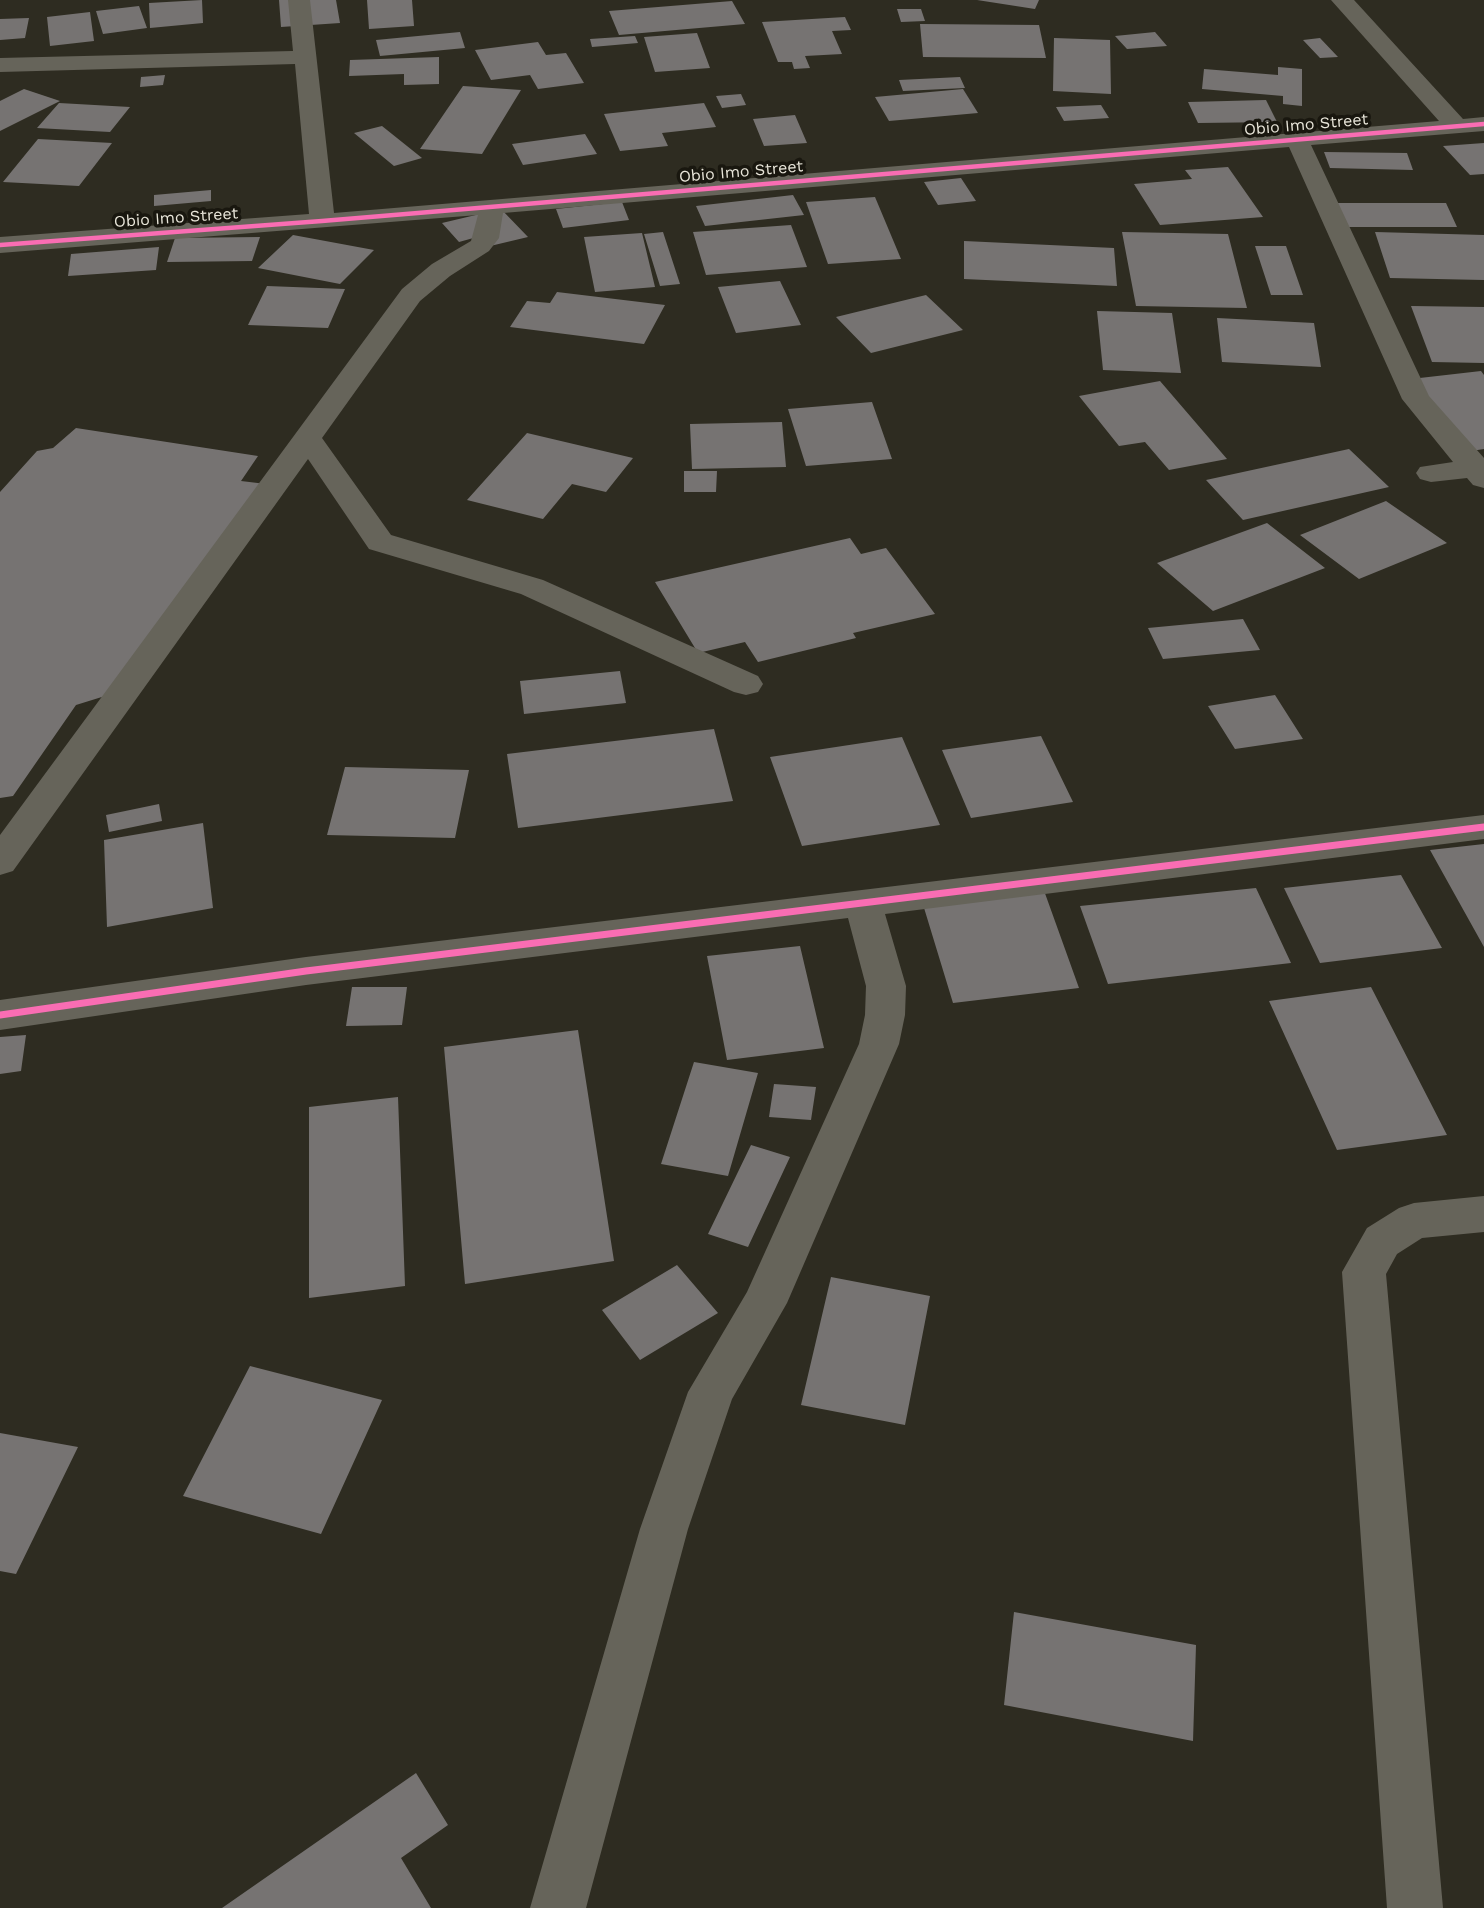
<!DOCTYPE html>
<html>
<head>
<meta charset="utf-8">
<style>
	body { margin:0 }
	canvas { display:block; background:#2e2c21 }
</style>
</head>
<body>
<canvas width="1484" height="1908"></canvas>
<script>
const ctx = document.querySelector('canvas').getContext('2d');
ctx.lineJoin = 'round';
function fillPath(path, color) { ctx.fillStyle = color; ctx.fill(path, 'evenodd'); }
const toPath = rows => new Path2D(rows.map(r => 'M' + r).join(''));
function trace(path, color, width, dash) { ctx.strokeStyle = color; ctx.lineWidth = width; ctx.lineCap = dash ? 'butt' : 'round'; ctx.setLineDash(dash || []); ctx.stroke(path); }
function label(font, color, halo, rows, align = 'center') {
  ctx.font = font + ' "Work Sans",sans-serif'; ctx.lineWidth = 7; ctx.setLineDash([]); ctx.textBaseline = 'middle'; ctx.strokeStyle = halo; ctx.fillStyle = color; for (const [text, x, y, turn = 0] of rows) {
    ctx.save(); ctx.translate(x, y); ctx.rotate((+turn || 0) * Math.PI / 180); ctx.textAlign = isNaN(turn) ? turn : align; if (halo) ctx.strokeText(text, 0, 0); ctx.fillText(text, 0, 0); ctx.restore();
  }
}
const building = toPath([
	[202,0,203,23,150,28,149,3],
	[279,0,336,0,340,23,281,27],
	[367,0,412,0,414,26,369,29],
	[977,0,1039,0,1035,9],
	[732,1,745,24,619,35,609,11],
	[139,6,147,28,103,34,96,11],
	[897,9,921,9,925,21,901,22],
	[90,12,94,41,50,46,47,17],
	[845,17,851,30,832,31,842,54,805,56,810,68,794,69,792,62,778,62,762,22],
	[29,18,25,38,0,40,0,19],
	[920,24,1039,25,1046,58,923,57],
	[460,32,465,48,380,56,376,40],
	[1155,32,1167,46,1127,49,1115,36],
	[697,33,710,68,655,72,644,37],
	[635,36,638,43,592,47,590,39],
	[1054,38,1110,40,1111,94,1053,91],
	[1320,38,1338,57,1320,58,1303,40],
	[538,42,546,55,566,53,584,83,538,89,530,75,491,80,475,50],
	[439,57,439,84,404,85,404,74,349,76,350,60],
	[1278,67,1302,69,1302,106,1283,104,1283,96,1202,89,1204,69,1278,75],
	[165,75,163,85,140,87,141,77],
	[960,77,965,88,903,91,899,80],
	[463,86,521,90,482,154,420,149],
	[24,89,60,101,0,131,0,101],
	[963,89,978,113,889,121,875,97],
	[741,94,746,105,722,108,716,96],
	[1266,100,1277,122,1198,123,1188,102],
	[59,103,130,107,110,132,37,128],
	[704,103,716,127,662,133,668,146,620,151,604,114],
	[1101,105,1109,118,1064,121,1056,107],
	[795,115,807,143,764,146,753,119],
	[382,126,422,158,394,166,354,133],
	[585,134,597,154,523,165,512,144],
	[38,139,112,143,79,186,3,182],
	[1484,143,1484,174,1470,175,1443,146],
	[1324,152,1407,153,1413,170,1330,168],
	[1228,167,1263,217,1160,225,1134,184,1192,179,1185,170],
	[961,178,976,201,938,205,924,182],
	[211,190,211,201,154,206,154,195],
	[793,195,804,215,705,226,696,206],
	[875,197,901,259,828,264,806,202],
	[622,202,629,220,563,228,556,209],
	[1334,203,1446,203,1457,227,1344,227],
	[501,209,528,237,486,247,477,237,459,242,442,223],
	[791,225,807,267,706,275,693,232],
	[663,232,680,284,660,286,644,234],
	[1122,232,1228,234,1247,308,1136,306],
	[1375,232,1484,235,1484,280,1390,278],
	[642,233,655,287,595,292,584,237],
	[293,235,374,250,340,284,258,268],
	[260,237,252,261,167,262,175,238],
	[964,241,1114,248,1117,286,964,279],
	[1255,246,1286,246,1303,295,1271,295],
	[159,247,156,270,68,276,71,254],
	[780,281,801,325,736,333,718,287],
	[267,286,345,289,328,328,248,325],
	[557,292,665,305,644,344,510,327,527,301,550,303],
	[926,295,963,330,871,353,836,317],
	[1411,306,1484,307,1484,363,1432,362],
	[1097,311,1172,313,1181,373,1103,370],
	[1217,318,1314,323,1321,367,1222,362],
	[1481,371,1484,375,1484,449,1471,451,1411,379],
	[1160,381,1227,459,1169,470,1145,442,1119,446,1079,396],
	[872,402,892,459,806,466,788,409],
	[782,422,786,467,692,469,690,424],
	[76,428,258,456,241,481,266,484,105,696,76,705,13,796,0,798,0,492,37,451,53,448],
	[527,433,633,458,606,492,572,484,543,519,467,500],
	[1349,449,1389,487,1243,520,1206,480],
	[684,471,717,471,716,492,684,492],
	[1386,501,1447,543,1359,579,1300,535],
	[1267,523,1325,568,1213,611,1157,563],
	[850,538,861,554,886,548,935,614,853,633,856,638,758,662,745,642,698,653,655,582],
	[1243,619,1260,650,1163,659,1148,628],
	[620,671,626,703,524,714,520,681],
	[1275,695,1303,739,1235,749,1208,706],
	[714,729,733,801,518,828,507,754],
	[1041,736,1073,802,971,818,942,750],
	[902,737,940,825,802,846,770,757],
	[345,767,469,770,455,838,327,835],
	[159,804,162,821,109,832,106,815],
	[203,823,213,908,107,927,104,840],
	[1484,844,1484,947,1430,850],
	[1401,875,1442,948,1320,963,1284,888],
	[1042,885,1079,988,953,1003,921,898],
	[1256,888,1291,963,1108,984,1080,906],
	[800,946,824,1048,727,1060,707,956],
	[352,987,407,987,402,1025,346,1026],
	[1371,987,1447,1135,1337,1150,1269,1001],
	[578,1030,614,1261,465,1284,444,1047],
	[26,1035,21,1071,0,1074,0,1037],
	[694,1062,758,1073,728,1176,661,1164],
	[774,1084,816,1087,811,1120,769,1117],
	[398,1097,405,1286,309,1298,309,1107],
	[751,1145,790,1157,748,1247,708,1234],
	[677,1265,718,1313,640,1360,602,1310],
	[831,1277,930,1296,905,1425,801,1405],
	[250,1366,382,1400,321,1534,183,1496],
	[0,1433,78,1447,16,1574,0,1571],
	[1014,1612,1196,1645,1193,1741,1004,1705],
	[416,1773,448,1825,401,1858,431,1908,222,1908]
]);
const minor = toPath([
	[288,0,310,0,334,213,1439,121,1331,0,1354,0,1463,119,1484,117,1484,131,1311,145,1429,396,1484,458,1484,488,1473,485,1467,478,1431,482,1420,479,1416,473,1420,467,1453,462,1402,399,1289,147,503,213,499,238,489,251,450,276,420,301,322,438,391,535,543,580,758,676,763,684,758,692,746,695,734,692,521,594,369,549,308,459,13,871,0,875,0,835,402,289,432,264,471,241,478,215,0,253,0,237,309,214,295,64,0,72,0,58,293,51,288,0],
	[1484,815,1484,839,885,914,906,986,905,1015,899,1044,787,1303,732,1399,688,1529,586,1908,530,1908,640,1529,688,1392,747,1292,859,1044,865,1015,866,986,848,918,306,985,0,1030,0,1000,306,957,1484,815],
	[1484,1196,1484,1232,1422,1238,1397,1254,1386,1274,1443,1908,1387,1908,1342,1272,1367,1228,1399,1208,1414,1203,1484,1196]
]);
const cyclewayFar1 = toPath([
	[0,245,322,221,1484,124]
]);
const cycleway = toPath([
	[0,1015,306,971,1484,827]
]);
const farStreetnames = [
	["Obio Imo Street",1306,125,-5],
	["Obio Imo Street",741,172,-5],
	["Obio Imo Street",176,218,-4]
];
fillPath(building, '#767372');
fillPath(minor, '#66645a');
trace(cyclewayFar1, '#f96db3', 4.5);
trace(cycleway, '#f96db3', 7);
label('16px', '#e9e6da', '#19170f', farStreetnames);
</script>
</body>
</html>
